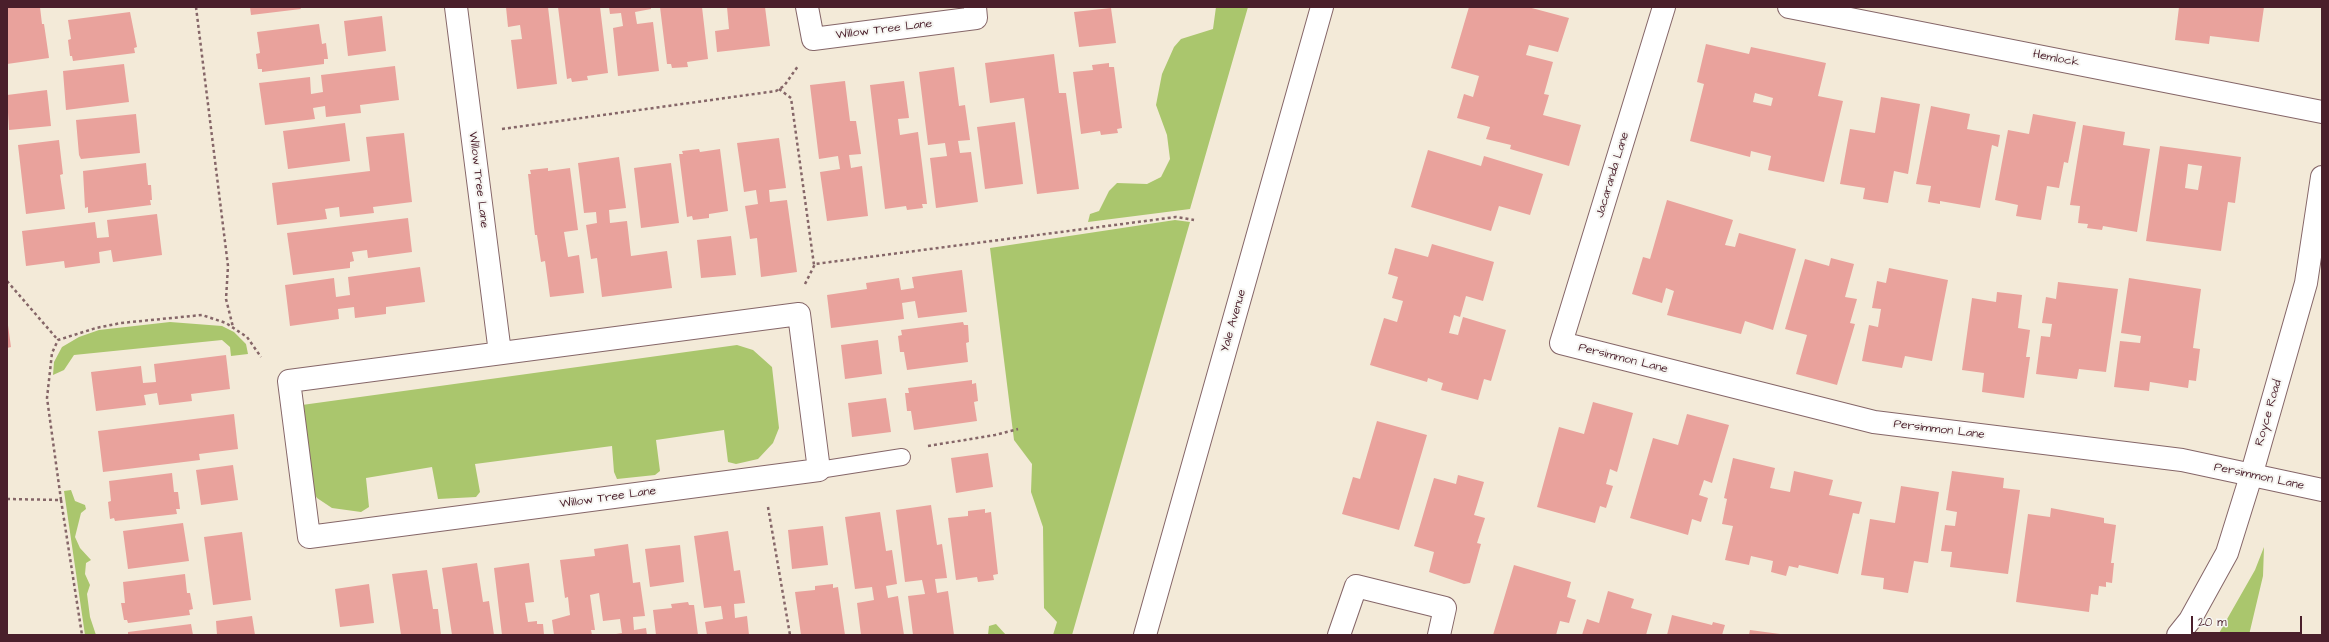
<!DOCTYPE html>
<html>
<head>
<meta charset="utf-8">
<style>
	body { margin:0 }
	#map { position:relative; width:2329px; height:642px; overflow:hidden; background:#f3ead8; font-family:"Architects Daughter",sans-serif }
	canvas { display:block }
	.frame { position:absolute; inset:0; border:8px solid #4a1f2b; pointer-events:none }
	.scale { position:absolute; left:2191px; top:616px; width:111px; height:18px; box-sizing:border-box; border:2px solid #4a1f2b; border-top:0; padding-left:5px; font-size:12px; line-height:14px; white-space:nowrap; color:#4a1f2b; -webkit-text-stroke:3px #f6f6f2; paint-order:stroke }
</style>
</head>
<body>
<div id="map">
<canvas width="2329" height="642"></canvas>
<div class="frame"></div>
<div class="scale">20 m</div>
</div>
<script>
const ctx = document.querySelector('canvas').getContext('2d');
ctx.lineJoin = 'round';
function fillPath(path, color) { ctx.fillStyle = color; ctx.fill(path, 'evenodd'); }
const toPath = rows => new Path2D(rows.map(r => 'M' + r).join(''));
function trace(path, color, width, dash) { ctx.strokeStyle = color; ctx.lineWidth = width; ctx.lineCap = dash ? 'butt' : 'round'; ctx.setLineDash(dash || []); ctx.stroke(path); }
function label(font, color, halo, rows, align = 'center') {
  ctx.font = font + ' "Architects Daughter",sans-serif'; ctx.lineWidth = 4; ctx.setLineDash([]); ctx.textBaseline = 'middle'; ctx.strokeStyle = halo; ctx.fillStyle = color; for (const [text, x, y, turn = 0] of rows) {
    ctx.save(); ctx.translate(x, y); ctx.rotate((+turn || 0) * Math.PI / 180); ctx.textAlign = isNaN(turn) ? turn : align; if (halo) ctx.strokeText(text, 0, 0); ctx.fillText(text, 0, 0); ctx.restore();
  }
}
const green = toPath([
	[1216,7,1248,7,1190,209,1088,222,1090,214,1099,211,1109,191,1117,183,1147,184,1161,177,1170,159,1167,135,1156,105,1162,74,1174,47,1181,39,1213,29],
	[1175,220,1190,222,1072,635,1053,635,1057,622,1044,608,1043,527,1031,492,1032,464,1014,440,990,248],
	[170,322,222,326,234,332,246,344,248,354,231,356,230,347,222,340,74,355,64,370,53,375,54,362,62,347,79,337,99,330],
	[737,345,753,350,772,367,779,428,773,443,758,459,736,464,728,462,724,430,656,440,660,471,655,475,617,479,614,472,612,446,475,464,480,492,476,497,438,499,432,467,366,478,369,507,361,512,332,508,317,498,308,484,302,405],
	[71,490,75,501,85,505,86,509,81,513,75,537,80,548,91,560,86,563,85,574,90,585,87,594,90,617,96,635,85,635,64,491],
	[2264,547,2263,576,2249,635,2218,635,2255,570],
	[996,624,1006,635,988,635,989,626]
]);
const building = toPath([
	[7,7,40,7,42,24,44,24,49,58,7,64],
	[250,7,300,7,301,9,251,15],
	[506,7,548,7,557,84,517,89,511,40,522,39,520,25,508,27],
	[558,7,600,7,608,73,587,76,588,80,572,82,571,78,567,79],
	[609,7,651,7,651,9,635,12,637,24,653,22,659,71,618,76,613,28,623,26,621,13,610,14],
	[660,7,702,7,708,59,687,62,688,67,672,68,671,64,667,64],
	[727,7,765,7,770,46,717,52,715,31,729,29],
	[1469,7,1528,7,1569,18,1558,52,1529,45,1526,55,1553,62,1544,94,1549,95,1543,115,1581,125,1569,166,1510,149,1511,145,1486,139,1490,127,1457,118,1464,94,1473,97,1479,76,1451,68],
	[2179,7,2264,7,2259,42,2210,36,2209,44,2175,40],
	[1111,8,1116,43,1079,47,1074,12],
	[130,12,137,47,134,48,135,53,73,61,72,56,70,56,68,40,71,39,68,20],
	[382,16,386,51,348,56,344,21],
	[319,24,322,44,326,43,328,59,324,59,324,64,262,72,262,69,258,69,256,54,260,53,257,32],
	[1706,44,1749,54,1751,47,1826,63,1818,96,1843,101,1824,182,1768,170,1771,156,1751,151,1750,157,1690,141,1704,84,1697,82],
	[1755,93,1773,98,1771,106,1753,102],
	[1054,54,1059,93,1066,93,1079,189,1037,194,1024,98,990,103,985,63],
	[1109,63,1109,67,1114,67,1122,128,1117,129,1118,133,1101,135,1100,131,1081,134,1073,72,1093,70,1092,65],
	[124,64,129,102,66,110,63,71],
	[395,66,399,100,360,105,361,113,326,117,325,106,313,108,315,119,265,125,259,83,310,77,311,94,323,92,321,75],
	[954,67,959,106,965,105,970,140,958,141,960,153,971,152,978,202,936,208,930,158,947,156,945,143,928,145,919,72],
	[845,81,850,121,856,121,861,154,849,155,851,168,862,166,868,216,827,221,820,172,840,169,838,156,819,159,810,85],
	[904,81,909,118,898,119,900,135,918,132,927,204,922,204,923,208,907,210,906,206,885,209,870,85],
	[47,90,51,126,9,130,7,95],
	[1881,97,1920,104,1908,174,1894,171,1888,203,1863,199,1865,188,1840,184,1850,129,1875,133],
	[1931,106,1970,114,1967,129,2000,135,1998,147,1992,145,1980,208,1940,201,1940,204,1928,202,1931,186,1916,184],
	[136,114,140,153,81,159,79,155,76,120],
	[2033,114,2076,122,2068,163,2064,162,2059,188,2047,186,2041,220,2016,216,2018,205,1995,200,2008,130,2029,134],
	[1015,122,1023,184,985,189,977,127],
	[345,123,350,161,288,169,283,131],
	[2083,125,2125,132,2123,145,2150,149,2137,232,2103,226,2102,230,2087,228,2088,224,2078,223,2080,206,2070,205],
	[404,133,412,202,373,207,374,213,340,217,339,207,325,209,327,219,277,225,272,183,370,171,366,137],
	[779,138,786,188,769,190,770,202,787,200,797,272,761,277,757,238,750,239,745,206,758,204,756,190,744,192,737,143],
	[59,140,63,174,60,175,65,209,26,214,18,145],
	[2160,146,2241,157,2235,203,2228,202,2221,251,2146,241],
	[2188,164,2202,166,2198,190,2185,188],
	[699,149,700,152,720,149,728,211,709,214,709,218,693,220,692,216,687,217,679,154,683,154,682,151],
	[1428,150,1481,166,1484,156,1543,174,1530,215,1499,206,1491,231,1411,207],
	[619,157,626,208,609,210,610,223,627,221,631,256,667,251,672,288,602,297,597,258,591,259,586,225,597,223,596,212,584,213,578,163],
	[146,163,148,185,151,185,152,200,150,200,151,205,88,213,88,207,85,208,83,171],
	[671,163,679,223,641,228,634,168],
	[548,168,548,171,570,168,578,230,564,232,568,257,579,255,584,293,550,297,545,261,541,262,537,235,535,235,528,174,531,174,530,170],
	[1667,200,1733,220,1725,245,1735,247,1739,233,1796,249,1773,330,1745,321,1741,334,1667,315,1674,291,1666,288,1662,303,1632,294,1643,257,1650,259],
	[157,214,162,255,113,262,111,250,99,252,100,263,65,268,64,261,26,266,22,231,95,222,97,238,109,237,107,220],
	[408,218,412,252,368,258,367,250,352,252,354,261,350,262,350,268,293,275,287,233],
	[731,236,736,275,701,278,697,240],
	[1432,244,1494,262,1483,301,1466,296,1460,317,1454,315,1449,333,1458,335,1463,317,1506,330,1491,381,1484,379,1478,400,1441,390,1443,383,1428,378,1427,382,1370,365,1384,318,1397,322,1403,301,1392,298,1398,277,1388,274,1395,248,1428,257],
	[1831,258,1854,264,1845,297,1857,299,1850,323,1855,324,1837,385,1796,374,1807,335,1785,329,1805,259,1829,266],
	[420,267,425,302,386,307,386,314,355,318,354,307,338,309,339,319,290,326,285,285,334,278,336,297,350,295,348,277],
	[1889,268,1948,280,1932,361,1905,356,1902,368,1862,361,1869,325,1878,327,1881,309,1872,308,1877,281,1886,283],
	[962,270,967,312,918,318,915,301,902,303,904,319,831,328,827,295,867,289,866,283,899,278,901,290,914,288,912,277],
	[2129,278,2201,289,2193,348,2200,349,2196,381,2189,380,2188,388,2150,382,2149,391,2114,387,2120,341,2140,343,2141,336,2121,333],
	[2058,282,2118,289,2106,372,2079,369,2077,379,2036,374,2041,336,2050,337,2052,324,2042,323,2046,297,2056,299],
	[1997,292,2022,295,2018,328,2030,330,2026,357,2030,357,2024,398,1982,392,1984,373,1962,370,1972,298,1996,302],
	[7,318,11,347,7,348],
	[963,322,964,325,968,325,969,342,966,343,968,362,907,370,904,352,900,352,898,336,902,335,901,330],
	[878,340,882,374,845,379,841,345],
	[226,355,230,389,191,394,192,401,159,405,157,393,144,395,146,405,96,411,91,372,141,366,143,383,156,382,154,364],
	[972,380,972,384,976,383,978,401,974,402,977,421,914,430,911,411,907,411,905,393,909,393,908,388],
	[886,398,891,432,852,437,848,403],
	[1593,402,1633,413,1617,472,1610,469,1606,484,1613,486,1606,508,1600,506,1595,523,1537,507,1559,427,1584,434],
	[234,414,238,449,199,454,200,460,103,472,98,431],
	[1687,414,1729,425,1712,483,1704,480,1699,495,1708,498,1701,522,1692,519,1688,535,1630,518,1653,438,1678,445],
	[1377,421,1427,435,1399,530,1342,514,1353,477,1360,479],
	[988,453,993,487,956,493,951,458],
	[1733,458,1775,468,1770,488,1790,492,1794,471,1833,480,1829,495,1862,502,1859,514,1853,513,1838,574,1799,565,1798,568,1789,566,1786,576,1771,572,1773,561,1751,556,1749,565,1725,560,1733,526,1722,524,1727,499,1724,498],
	[233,465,238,500,201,505,196,470],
	[1952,471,2004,478,2003,488,2020,490,2008,574,1950,567,1952,552,1941,551,1945,525,1955,526,1957,512,1946,510],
	[172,473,174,492,178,492,180,509,176,509,177,514,115,521,114,518,110,519,108,502,111,501,109,481],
	[1458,475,1484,482,1474,515,1485,518,1477,543,1481,544,1470,583,1464,584,1429,572,1434,552,1414,546,1434,478,1456,484],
	[1901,486,1939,492,1928,563,1914,561,1908,593,1883,589,1884,578,1861,575,1870,519,1895,523],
	[931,505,937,545,942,544,947,578,935,579,937,593,948,591,954,635,913,635,908,596,925,594,922,580,905,582,896,510],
	[2051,508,2104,518,2104,523,2116,525,2111,563,2114,563,2112,583,2106,582,2106,587,2099,586,2098,595,2091,594,2089,612,2016,602,2028,514,2050,517],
	[985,509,985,513,991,512,998,574,993,575,994,580,978,582,977,577,956,580,948,518,968,516,968,511],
	[880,512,886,551,892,550,897,584,886,586,888,598,898,596,904,635,861,635,857,603,874,600,872,587,855,589,845,517],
	[183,523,189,561,128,569,123,531],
	[823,526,828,565,792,569,788,530],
	[728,531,734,571,740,570,745,603,734,604,735,618,747,616,749,635,707,635,705,622,723,619,721,606,704,608,694,536],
	[242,532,251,600,213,605,204,537],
	[628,544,633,583,640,582,645,616,633,617,634,630,646,628,647,635,610,635,622,633,620,619,603,621,599,593,590,595,595,630,591,630,592,635,554,635,552,620,570,615,568,597,565,598,560,560,595,556,594,549],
	[680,545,684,582,650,587,645,549],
	[477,563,483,602,489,601,494,635,452,635,442,568],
	[529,563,534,602,525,603,528,622,537,621,537,624,543,624,544,635,502,635,494,568],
	[1514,565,1571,582,1567,597,1576,600,1569,623,1560,621,1556,635,1493,635],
	[427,570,433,609,438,609,441,635,401,635,392,574],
	[185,574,187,593,190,593,193,609,189,610,190,615,128,623,127,620,124,620,121,603,125,603,123,582],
	[369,584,374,623,340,627,335,589],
	[833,584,833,588,838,587,845,635,801,635,795,592,815,590,815,586],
	[1608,591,1634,599,1631,608,1652,614,1646,635,1582,635,1587,619,1599,623],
	[688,602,689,605,694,605,698,635,656,635,653,610,672,608,671,604],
	[1672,615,1712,625,1713,622,1725,625,1722,635,1667,635],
	[252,616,255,635,217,635,216,621],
	[191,624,193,635,128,635,128,632],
	[1750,630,1780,634,1780,635,1749,635]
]);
const path = toPath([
	[196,7,228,266,226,299,233,327],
	[779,89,791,98,814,265],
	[502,129,776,91,784,86,798,66],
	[7,281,58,340],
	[805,284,815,264,1176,217,1194,220],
	[928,446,995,435,1018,429],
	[7,499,61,500,82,635],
	[61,500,47,398,52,353,58,340,96,328,121,323,202,315,226,323,247,337,261,357],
	[768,507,790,635]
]);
const service = toPath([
	[819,470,902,457]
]);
const minor = toPath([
	[456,7,500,353],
	[807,7,813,39,976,18,975,7],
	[1664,7,1561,343,1874,422,2182,460,2322,490],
	[1789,7,2322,112],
	[799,314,819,470,309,537,289,381,799,314],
	[1339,635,1356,586,1445,608,1439,635]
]);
const tertiary = toPath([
	[1145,635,1322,7],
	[2178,635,2190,620,2227,553,2251,476,2306,283,2322,177]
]);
const streetNames = [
	["Willow Tree Lane",884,30,-7],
	["Hemlock",2056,59,11],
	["Jacaranda Lane",1613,175,-73],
	["Willow Tree Lane",478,180,83],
	["Yale Avenue",1234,321,-74],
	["Persimmon Lane",1623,359,14],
	["Royce Road",2269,413,-74],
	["Persimmon Lane",1939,430,7],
	["Persimmon Lane",2259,477,12],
	["Willow Tree Lane",608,498,-8]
];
fillPath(green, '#aac66d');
fillPath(building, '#e9a29c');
trace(service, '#856668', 18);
trace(minor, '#856668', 24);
trace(tertiary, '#856668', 24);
trace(path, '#856668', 2.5, [3, 3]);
trace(service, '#fff', 16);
trace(minor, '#fff', 22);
trace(tertiary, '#fff', 22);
label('12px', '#4a1f2b', '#f6f6f2', streetNames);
</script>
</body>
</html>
